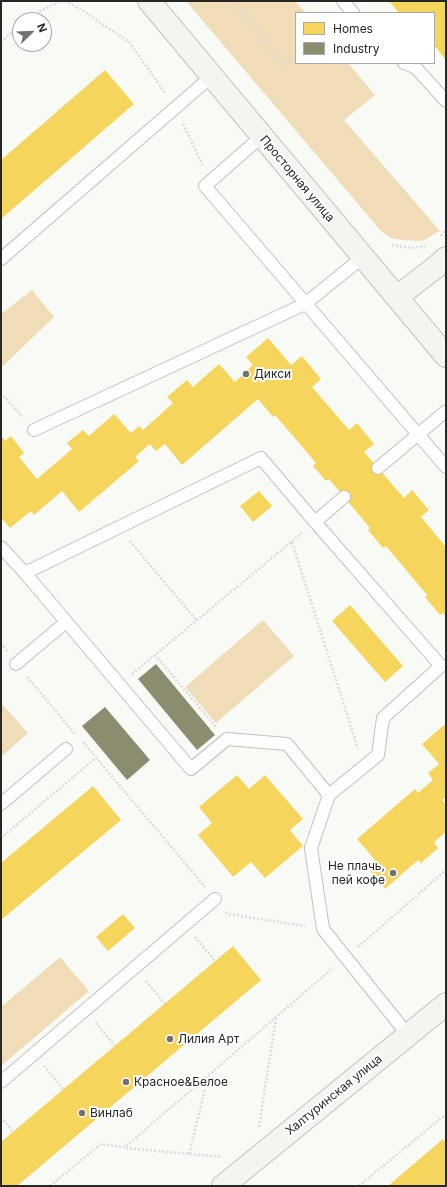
<!DOCTYPE html>
<html>
<head>
<meta charset="utf-8">
<style>
	body { margin:0 }
	#map { position:relative; width:447px; height:1187px; overflow:hidden; background:#f8faf6; font-family:Inter,sans-serif }
	canvas { display:block }
	.frame { position:absolute; inset:0; border:2px solid #272826; pointer-events:none }
	.legend { position:absolute; left:295px; top:12px; width:140px; height:52px; box-sizing:border-box; background:#fff; border:1px solid #a9a9a8; margin:0; padding:5px 7px; list-style:none; font-size:12px; color:#272826 }
	.legend li { display:flex; align-items:center; gap:8px; height:20px }
	.legend b { width:20px; border:1px solid #a9a9a8 }
	.north { position:absolute; left:12px; top:12px; width:40px; height:40px; box-sizing:border-box; background:#fff; border:1px solid #a9a9a8; border-radius:50%; rotate:67deg; font-size:11px; font-weight:700; line-height:16px; text-align:center; color:#272826 }
	.north::after { content:''; display:block; margin:auto; width:14px; height:18px; background:#70726f; clip-path:polygon(50% 0,100% 100%,50% 72%,0 100%) }
</style>
</head>
<body>
<div id="map">
<canvas width="447" height="1187"></canvas>
<div class="frame"></div>
<ul class="legend">
<li><b style="height:11px;background:#f6d55c"></b>Homes</li>
<li><b style="height:11px;background:#8c8c6e"></b>Industry</li>
</ul>
<div class="north">N</div>
</div>
<script>
const ctx = document.querySelector('canvas').getContext('2d');
ctx.lineJoin = 'round';
function fillPath(path, color) { ctx.fillStyle = color; ctx.fill(path, 'evenodd'); }
const toPath = rows => new Path2D(rows.map(r => 'M' + r).join(''));
function trace(path, color, width, dash) { ctx.strokeStyle = color; ctx.lineWidth = width; ctx.lineCap = dash ? 'butt' : 'round'; ctx.setLineDash(dash || []); ctx.stroke(path); }
function label(font, color, halo, rows, align = 'center') {
  ctx.font = font + ' Inter,sans-serif'; ctx.lineWidth = 4; ctx.setLineDash([]); ctx.textBaseline = 'middle'; ctx.strokeStyle = halo; ctx.fillStyle = color; for (const [text, x, y, turn = 0] of rows) {
    ctx.save(); ctx.translate(x, y); ctx.rotate((+turn || 0) * Math.PI / 180); ctx.textAlign = isNaN(turn) ? turn : align; if (halo) ctx.strokeText(text, 0, 0); ctx.fillText(text, 0, 0); ctx.restore();
  }
}
const green = toPath([
	[186,1,295,1,306,13,296,13,296,63,348,63,375,95,344,120,440,231,422,241,402,240,391,238,380,230],
	[32,290,54,317,1,368,1,314],
	[263,620,294,656,216,723,185,687],
	[1,703,28,733,1,757],
	[60,957,89,991,1,1066,1,1007]
]);
const homes = toPath([
	[389,1,446,1,446,60,434,45,434,13,399,13],
	[105,70,134,104,1,219,1,160],
	[268,338,291,365,302,356,321,379,312,387,349,430,357,423,374,444,364,452,404,498,412,490,429,510,421,517,446,547,446,616,443,613,440,615,425,597,427,595,386,546,383,548,368,530,370,528,329,479,326,481,313,466,316,463,275,415,273,417,258,399,182,465,165,444,156,451,150,444,135,457,139,461,79,512,62,491,34,515,31,511,10,528,1,518,1,436,5,441,11,436,24,453,19,457,37,479,72,449,67,443,83,430,89,436,114,414,131,433,139,426,143,430,173,403,167,397,187,380,193,387,219,364,235,382,253,365,246,357],
	[259,491,272,506,253,522,240,506],
	[350,605,403,666,385,682,332,621],
	[444,725,446,728,446,797,442,800,446,805,446,832,434,842,438,848,421,863,418,860,385,889,367,867,375,860,357,839,415,789,418,793,433,780,428,773,439,764,422,744],
	[237,775,249,789,265,775,303,819,290,830,303,846,265,878,251,862,233,877,198,835,212,823,199,807],
	[93,786,121,820,1,920,1,863],
	[123,914,135,928,108,951,96,937],
	[233,946,261,980,17,1186,1,1186,1,1142],
	[443,1139,446,1143,446,1186,388,1186]
]);
const industry = toPath([
	[156,664,215,735,197,750,138,679],
	[105,707,150,760,127,780,82,726]
]);
const path = toPath([
	[65,1,82,10,129,42,166,94],
	[234,1,282,64,296,59],
	[26,20,34,14,61,1],
	[1,42,20,25],
	[183,124,203,166],
	[441,236,446,230],
	[392,245,413,248,425,246],
	[1,393,23,417],
	[130,541,197,621],
	[292,542,358,749],
	[1,643,7,651],
	[155,655,216,727],
	[132,674,302,533],
	[27,677,75,734],
	[83,742,205,887],
	[1,838,96,758],
	[226,912,228,914,305,926],
	[195,937,215,961],
	[358,947,446,870],
	[146,981,165,1004],
	[96,1023,115,1046],
	[44,1066,63,1089],
	[1,1117,13,1132],
	[259,1127,276,1018],
	[126,1148,222,1157],
	[189,1154,208,1077],
	[50,1186,101,1144,125,1147,333,968],
	[359,1186,446,1114]
]);
const lane = toPath([
	[343,1,353,13],
	[404,63,415,67,446,101],
	[262,136,205,186,446,467],
	[1,259,212,76],
	[34,430,305,304,363,257],
	[378,468,446,411],
	[315,522,344,497],
	[1,547,25,573,191,769,227,739,287,744,329,795,311,848,323,929,408,1035],
	[25,573,261,458,315,522,441,666,383,718,378,755,329,795],
	[16,664,66,622],
	[1,804,66,749],
	[1,1082,215,899]
]);
const secondary = toPath([
	[149,1,446,356],
	[397,297,436,267,446,258],
	[223,1186,446,1004]
]);
const markers = [
	[246,374,4,"#70726f"],
	[393,873,4,"#70726f"],
	[170,1039,4,"#70726f"],
	[126,1082,4,"#70726f"],
	[82,1113,4,"#70726f"]
];
const streetNames = [
	["Просторная улица",297,179,50],
	["Халтуринская улица",334,1095,-39]
];
const poiNames = [
	["Дикси",254,374],
	["Не плачь,",385,866,"right"],
	["пей кофе",385,880,"right"],
	["Лилия Арт",178,1039],
	["Красное&Белое",134,1082],
	["Винлаб",90,1113]
];
fillPath(green, '#f0ddb7');
fillPath(homes, '#f6d55c');
fillPath(industry, '#8c8c6e');
trace(lane, '#c0c2be', 14);
trace(secondary, '#c0c2be', 24);
trace(path, '#dadbda', 2.5, [2, 2]);
trace(lane, '#fefefe', 12);
trace(secondary, '#f5f4f0', 22);
for (const [x, y, r, color] of markers) { const dot = new Path2D(); dot.arc(x, y, r, 0, 2 * Math.PI); ctx.fillStyle = color; ctx.fill(dot); trace(dot, '#fff', 1.5); }
label('12px', '#272826', '#fff', streetNames);
label('12px', '#272826', '#fff', poiNames, 'left');
</script>
</body>
</html>
